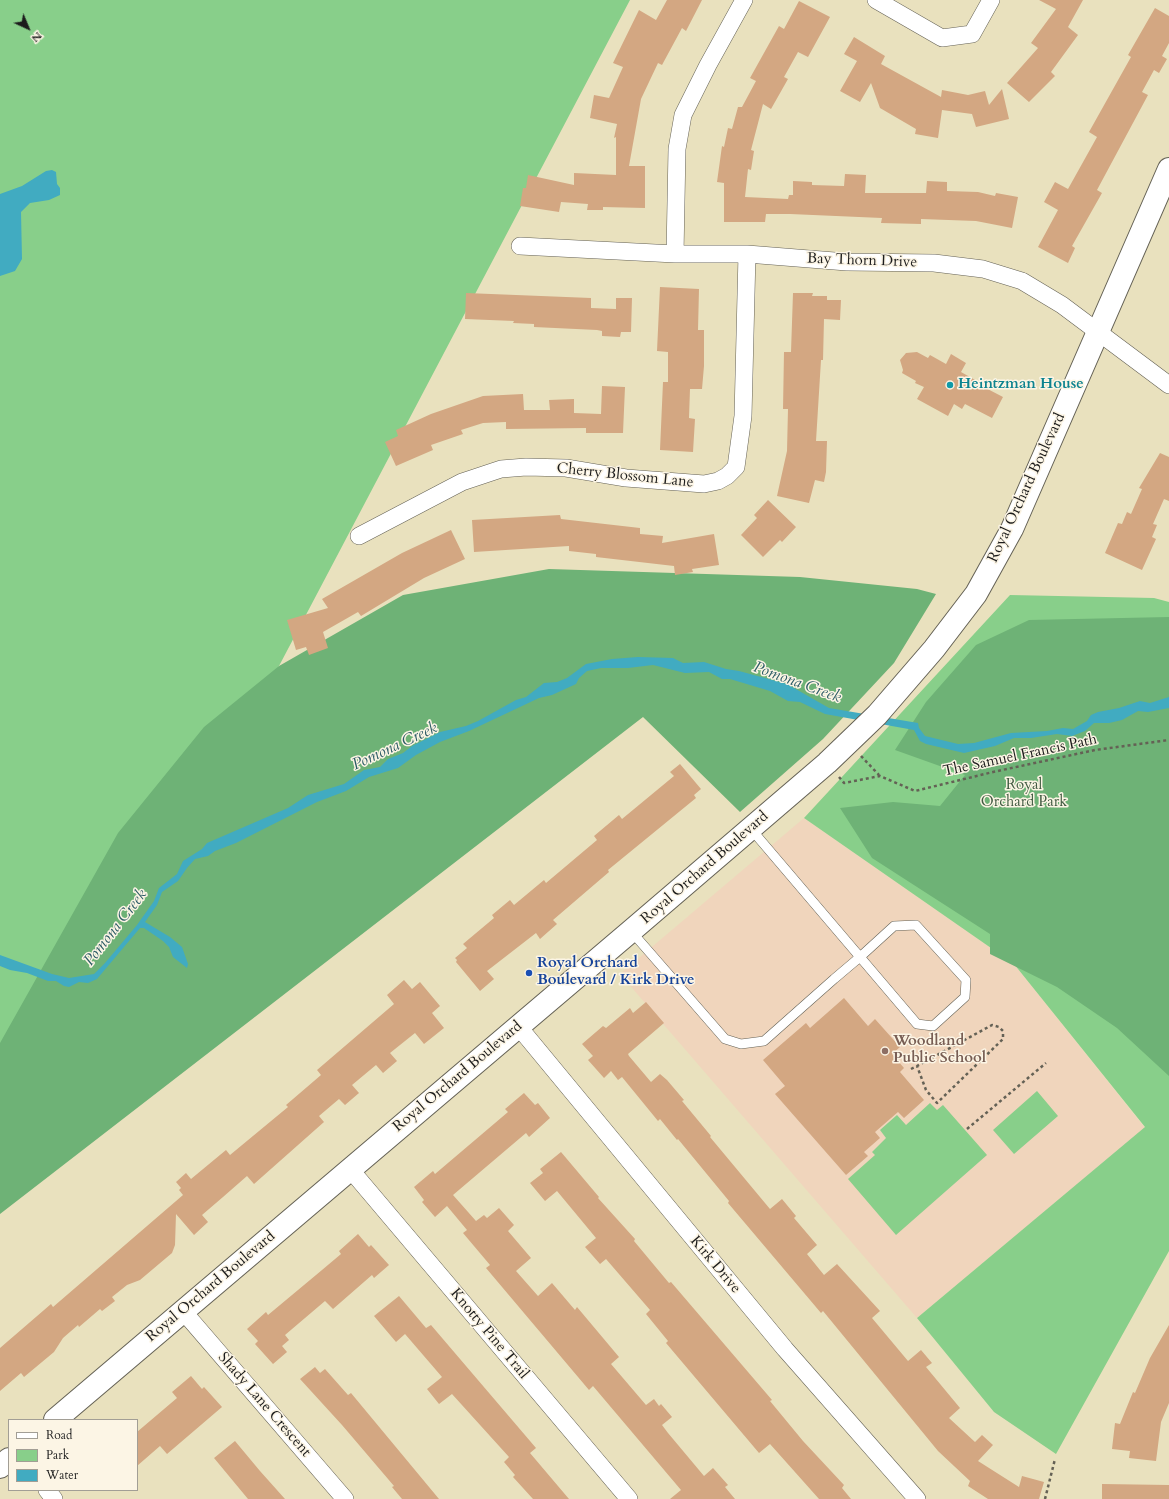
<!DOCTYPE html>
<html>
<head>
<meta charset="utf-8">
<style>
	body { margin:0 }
	#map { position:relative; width:1169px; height:1499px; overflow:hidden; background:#e9e1be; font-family:Cardo,serif }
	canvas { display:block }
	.legend { position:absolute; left:8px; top:1419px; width:130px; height:72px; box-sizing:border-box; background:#fcf5e5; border:1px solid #a29e95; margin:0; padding:5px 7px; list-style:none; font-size:12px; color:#1c1c1c }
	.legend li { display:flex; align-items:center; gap:8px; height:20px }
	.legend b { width:20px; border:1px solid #a29e95 }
	.north { position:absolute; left:8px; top:8px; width:40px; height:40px; -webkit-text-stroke:3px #fcf5e5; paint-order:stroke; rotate:136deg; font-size:11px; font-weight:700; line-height:16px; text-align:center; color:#1c1c1c }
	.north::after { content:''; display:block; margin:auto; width:14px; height:18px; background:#1c1c1c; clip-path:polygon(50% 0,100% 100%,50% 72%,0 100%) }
</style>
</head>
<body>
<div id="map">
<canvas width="1169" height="1499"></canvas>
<ul class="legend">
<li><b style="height:5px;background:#fff"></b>Road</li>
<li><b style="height:11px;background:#88cf8a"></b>Park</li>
<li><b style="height:11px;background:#41abc1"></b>Water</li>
</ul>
<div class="north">N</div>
</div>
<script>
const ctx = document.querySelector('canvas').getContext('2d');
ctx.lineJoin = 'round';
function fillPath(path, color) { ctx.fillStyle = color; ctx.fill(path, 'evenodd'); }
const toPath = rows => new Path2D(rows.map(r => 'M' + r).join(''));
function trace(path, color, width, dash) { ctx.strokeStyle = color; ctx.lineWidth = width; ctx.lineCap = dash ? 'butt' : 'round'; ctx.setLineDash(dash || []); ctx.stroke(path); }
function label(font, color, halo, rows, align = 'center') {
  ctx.font = font + ' Cardo,serif'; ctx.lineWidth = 3; ctx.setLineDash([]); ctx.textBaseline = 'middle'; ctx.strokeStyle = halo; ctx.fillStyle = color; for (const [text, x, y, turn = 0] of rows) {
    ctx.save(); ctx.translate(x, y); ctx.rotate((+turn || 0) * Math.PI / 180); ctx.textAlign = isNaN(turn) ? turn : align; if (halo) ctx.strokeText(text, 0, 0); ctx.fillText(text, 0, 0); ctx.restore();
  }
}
const built = toPath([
	[804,818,1014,964,1145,1128,917,1318,620,974]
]);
const green = toPath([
	[0,0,630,0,279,666,0,1126],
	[1010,595,1154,598,1169,602,1169,1251,1056,1454,994,1412,917,1318,1145,1127,1014,964,804,818],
	[1037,1091,1058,1116,1014,1154,993,1130],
	[930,1103,937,1110,943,1105,987,1155,896,1235,848,1179,875,1155,872,1152,886,1138,880,1130,897,1115,906,1125]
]);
const forest = toPath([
	[549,569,800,577,917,589,936,594,894,663,823,739,740,812,643,717,0,1214,0,1043,118,833,204,727,279,666,403,595],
	[1169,617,1169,1076,1117,1028,1057,987,990,954,990,934,872,858,840,808,893,802,940,806,965,775,895,750,926,702,976,645,1029,620]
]);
const water = toPath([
	[52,170,56,172,57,184,60,188,60,195,49,200,30,203,21,212,22,259,15,271,0,276,0,194,22,186,46,171],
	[638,657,673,658,683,663,704,662,726,669,739,671,787,684,829,708,918,723,919,728,925,736,958,744,974,743,1011,733,1047,731,1063,728,1073,729,1087,721,1091,715,1098,712,1119,708,1140,701,1150,703,1169,697,1169,708,1148,712,1138,711,1122,720,1109,723,1094,723,1085,731,1072,736,1057,734,1031,738,1014,738,995,746,964,753,926,744,920,741,914,730,825,714,800,702,788,701,770,691,730,679,722,679,709,672,685,673,653,665,628,668,601,668,587,671,579,678,576,684,552,695,539,698,469,731,440,742,416,755,398,768,369,777,346,791,317,802,236,843,215,851,208,856,195,859,187,868,178,881,162,892,157,905,145,922,170,937,182,947,188,964,187,968,173,957,169,947,163,941,144,928,140,928,97,979,88,983,79,982,69,987,64,986,56,981,48,981,27,973,10,970,0,966,0,955,52,974,69,978,94,974,105,963,137,925,154,901,159,888,177,874,183,861,202,849,207,843,288,808,308,795,344,784,364,770,380,767,388,759,403,753,412,746,440,732,466,726,478,721,516,700,526,697,544,683,557,682,567,678,586,664,612,659]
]);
const building = toPath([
	[667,0,702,0,686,31,682,28,662,65,658,63,641,99,629,166,645,166,645,208,603,207,603,210,587,210,588,204,561,202,559,212,520,206,523,188,526,188,528,175,574,185,574,173,616,175,616,137,614,138,617,124,590,118,594,95,609,98,623,67,613,63,639,10,656,20],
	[1039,0,1083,0,1068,27,1078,35,1051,72,1055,76,1029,102,1007,83,1038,48,1031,43,1056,9],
	[799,1,830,17,808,57,798,52,784,77,788,79,771,109,763,104,751,150,754,151,751,170,748,169,745,197,788,199,789,195,793,195,793,181,812,182,812,185,844,186,845,174,866,175,865,193,926,193,927,181,947,182,947,191,978,192,995,196,996,193,1018,197,1012,228,976,221,921,219,921,224,881,223,882,218,790,214,766,214,765,222,724,222,724,183,717,182,722,146,724,147,728,128,732,129,738,107,742,107,756,81,750,78,779,26,784,29],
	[1155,8,1169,16,1169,43,1162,56,1167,59,1159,73,1154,70,1142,92,1148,95,1097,190,1102,193,1072,246,1075,248,1068,263,1038,247,1058,210,1044,202,1055,182,1068,189,1097,137,1089,132,1131,57,1128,55],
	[854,37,885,56,881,64,941,97,942,90,968,95,985,91,989,105,1002,89,1009,119,976,127,972,114,942,110,938,138,915,134,916,129,880,108,871,83,860,102,840,91,857,61,844,54],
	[660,287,699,289,698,330,704,330,704,366,702,389,690,389,689,418,695,419,693,452,660,450,663,382,668,382,668,352,657,351],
	[466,293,591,298,591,308,616,309,616,298,632,298,631,332,621,332,620,337,602,336,602,331,597,330,534,327,534,324,513,323,514,321,465,319],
	[793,293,813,293,812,296,827,296,827,300,841,300,840,320,824,319,823,360,821,360,816,441,827,441,826,472,824,482,815,480,809,503,777,496,787,451,788,409,783,409,784,352,791,352],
	[917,352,928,358,930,355,946,364,951,354,966,363,961,372,977,381,976,383,1003,397,992,418,965,404,962,409,954,404,948,416,917,399,924,387,915,383,916,381,902,373,903,370,900,360,906,353],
	[602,386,625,387,623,433,586,433,586,428,506,429,506,422,483,423,461,430,463,434,431,445,433,450,396,466,385,442,398,436,396,430,431,414,483,396,523,394,524,410,550,410,549,400,574,399,574,413,601,414],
	[1160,453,1169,457,1169,501,1164,499,1153,524,1157,525,1152,537,1156,539,1142,570,1105,553,1118,523,1122,524,1127,512,1131,514,1142,489,1139,488],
	[768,500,796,527,782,542,780,540,763,557,741,535,757,518,754,515],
	[560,515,561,519,640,528,640,534,663,536,662,543,714,534,719,565,692,569,693,572,675,575,674,566,596,557,596,554,569,551,569,546,474,552,472,520],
	[451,530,465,559,424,578,361,616,358,612,323,632,328,648,309,655,306,647,296,650,287,620,328,608,322,599,402,553],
	[680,764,701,789,694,795,696,798,608,870,609,872,553,920,557,924,540,939,536,933,487,971,494,979,480,991,456,962,457,960,455,958,467,948,463,944,494,918,492,915,510,900,514,905,544,880,546,883,597,840,594,836,619,815,622,819,674,776,670,772],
	[404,980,412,989,420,982,440,1006,432,1013,444,1028,424,1044,415,1033,390,1053,397,1061,383,1073,376,1065,352,1085,359,1093,345,1105,339,1099,319,1116,324,1122,254,1184,247,1176,223,1197,202,1215,208,1222,194,1235,176,1214,175,1245,172,1253,140,1280,127,1285,112,1297,115,1301,102,1311,100,1309,79,1327,78,1325,63,1338,54,1352,24,1377,21,1373,0,1391,0,1348,51,1304,53,1307,183,1195,179,1190,181,1188,176,1182,186,1173,191,1179,226,1150,230,1155,288,1107,286,1105,321,1075,317,1070,394,1004,387,995],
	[844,998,868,1026,875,1019,900,1047,892,1054,904,1068,900,1072,924,1100,904,1118,898,1112,875,1132,880,1138,864,1152,868,1156,846,1175,775,1094,785,1086,763,1060,806,1023,810,1028],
	[646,1002,664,1023,628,1054,629,1056,651,1082,660,1074,667,1080,684,1100,682,1101,711,1136,710,1137,770,1209,782,1199,796,1216,794,1218,817,1245,807,1254,824,1275,837,1264,880,1311,872,1318,908,1361,921,1350,932,1363,926,1367,960,1408,949,1418,975,1442,982,1435,993,1445,978,1461,1019,1487,1022,1476,1044,1482,1039,1499,988,1499,968,1486,970,1481,938,1451,823,1311,821,1313,728,1203,729,1201,678,1139,677,1140,660,1119,658,1121,622,1077,618,1080,611,1071,604,1078,588,1060,593,1056,582,1044,603,1026,606,1028,630,1008,633,1013],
	[524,1093,535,1105,538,1103,550,1118,529,1137,526,1133,453,1195,476,1221,484,1215,487,1218,499,1208,514,1225,508,1231,531,1258,516,1271,538,1296,552,1283,575,1310,577,1307,619,1357,611,1364,646,1405,654,1399,659,1406,661,1404,672,1417,662,1425,668,1433,704,1476,713,1468,728,1485,725,1487,735,1499,670,1499,681,1490,593,1386,589,1390,486,1268,490,1265,463,1233,467,1230,447,1206,435,1217,422,1202,424,1200,414,1187,433,1171,435,1174,508,1112,505,1109],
	[561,1152,599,1197,598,1198,635,1239,634,1241,669,1283,671,1282,772,1400,770,1401,803,1441,844,1485,842,1488,851,1499,819,1499,770,1444,759,1453,666,1343,668,1341,646,1314,650,1310,606,1259,600,1264,585,1247,596,1238,557,1191,545,1201,530,1183,543,1173,540,1169],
	[358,1234,369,1247,371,1245,389,1265,374,1278,372,1275,333,1309,325,1301,285,1335,289,1340,282,1346,287,1352,273,1364,255,1344,258,1341,247,1329,266,1312,268,1315,322,1270,341,1254,339,1251],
	[399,1296,426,1328,431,1325,536,1448,530,1453,569,1499,533,1499,513,1477,515,1475,504,1462,509,1457,452,1394,439,1404,427,1389,442,1377,405,1334,396,1342,374,1316],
	[1169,1325,1169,1403,1161,1422,1156,1461,1129,1458,1130,1451,1112,1449,1115,1423,1120,1424,1133,1392,1135,1393,1150,1358],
	[315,1367,320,1373,325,1369,348,1395,351,1393,439,1499,402,1499,392,1487,394,1486,342,1425,300,1379],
	[191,1376,202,1389,204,1387,222,1407,167,1454,160,1446,137,1466,137,1432,177,1398,172,1392],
	[235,1441,260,1471,285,1499,248,1499,214,1458],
	[1102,1484,1169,1485,1169,1499,1102,1499]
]);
const path = toPath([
	[861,756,879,775],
	[839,777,844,783,880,776,915,791,993,772,1095,750,1169,740],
	[911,1069,917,1066,992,1025,999,1027,1003,1031,1003,1039,937,1103,926,1090,917,1066],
	[967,1129,1046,1063],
	[1045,1499,1055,1459]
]);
const lane = toPath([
	[631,931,725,1039,741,1044,764,1041,834,979,860,957,894,926,916,925,966,980,965,997,933,1026,917,1024,860,957,751,829]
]);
const street = toPath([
	[876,0,942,38,972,34,991,0],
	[520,246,675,254,747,254,847,262,934,263,983,269,1022,281,1062,305,1169,385],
	[675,254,677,149,683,115,708,65,744,0],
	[359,536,462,482,501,469,526,467,566,468,626,478,704,484,718,481,727,476,736,467,743,416,747,254],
	[518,1026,785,1349,917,1499],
	[350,1169,629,1499],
	[183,1311,345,1499],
	[47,1490,54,1499]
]);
const secondary = toPath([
	[55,1420,631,931,827,763,877,715,934,649,976,594,1012,529,1169,169],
	[0,1467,9,1459]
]);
const markers = [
	[950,385,4,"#0f9aa8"],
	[529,973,4,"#1a4fb4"],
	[885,1051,4,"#8d6e63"]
];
const streetNames = [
	["Bay Thorn Drive",862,261,2],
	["Cherry Blossom Lane",625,476,6],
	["Royal Orchard Boulevard",1027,488,-65],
	["The Samuel Francis Path",1020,756,-12],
	["Royal Orchard Boulevard",705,868,-41],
	["Royal Orchard Boulevard",458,1077,-40],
	["Kirk Drive",715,1265,50],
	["Royal Orchard Boulevard",211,1287,-40],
	["Knotty Pine Trail",489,1334,50],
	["Shady Lane Crescent",264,1405,49]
];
const cultureNames = [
	["Heintzman House",958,385]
];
const parkNames = [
	["Royal",1024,786],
	["Orchard Park",1024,803]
];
const transitNames = [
	["Royal Orchard",537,964],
	["Boulevard / Kirk Drive",537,981]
];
const educationNames = [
	["Woodland",893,1042],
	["Public School",893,1059]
];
const waterNames = [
	["Pomona Creek",797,683,20],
	["Pomona Creek",395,747,-25],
	["Pomona Creek",116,928,-52]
];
fillPath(built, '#f0d5bc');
fillPath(green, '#88cf8a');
fillPath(forest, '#6eb276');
fillPath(water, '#41abc1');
fillPath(building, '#d3a782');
trace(lane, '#646155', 10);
trace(street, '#646155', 18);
trace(secondary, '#646155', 24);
trace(path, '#646155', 2.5, [3, 3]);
trace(lane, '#fff', 9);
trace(street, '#fff', 17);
trace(secondary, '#fff', 22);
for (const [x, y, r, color] of markers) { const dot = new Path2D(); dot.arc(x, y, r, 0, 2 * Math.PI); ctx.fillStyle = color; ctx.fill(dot); trace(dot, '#fcf5e5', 1.5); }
label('15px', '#1c1c1c', '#fcf5e5', streetNames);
label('bold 15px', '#0d838f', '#fcf5e5', cultureNames, 'left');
label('15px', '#425b42', '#fcf5e5', parkNames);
label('bold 15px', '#164399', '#fcf5e5', transitNames, 'left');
label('bold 15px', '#785e54', '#fcf5e5', educationNames, 'left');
label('italic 16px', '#2d5c66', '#fcf5e5', waterNames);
</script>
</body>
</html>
